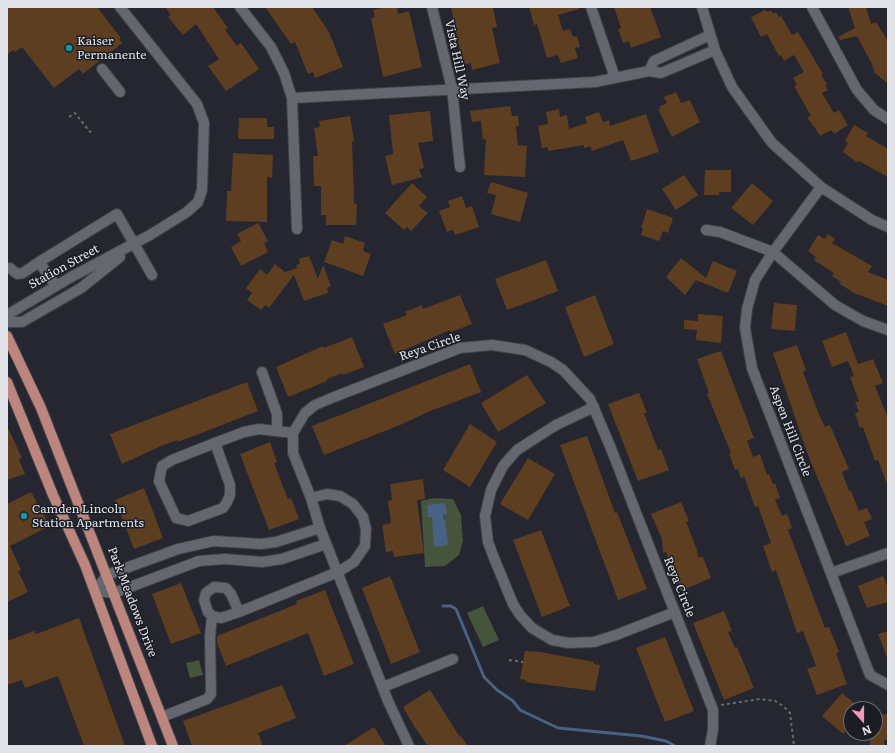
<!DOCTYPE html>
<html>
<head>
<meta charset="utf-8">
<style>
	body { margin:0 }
	#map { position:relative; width:895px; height:753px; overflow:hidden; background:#25262f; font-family:Literata,serif }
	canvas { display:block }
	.frame { position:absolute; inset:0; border:8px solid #e2e3e9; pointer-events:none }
	.north { position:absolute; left:843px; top:701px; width:40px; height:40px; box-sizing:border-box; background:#1b1d25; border:1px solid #6b6c73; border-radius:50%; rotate:159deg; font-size:11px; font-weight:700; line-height:16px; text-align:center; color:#e2e3e9 }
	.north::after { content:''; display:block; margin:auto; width:14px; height:18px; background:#f19ab3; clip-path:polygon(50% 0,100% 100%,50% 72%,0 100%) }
</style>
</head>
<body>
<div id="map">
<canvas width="895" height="753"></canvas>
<div class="frame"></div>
<div class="north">N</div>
</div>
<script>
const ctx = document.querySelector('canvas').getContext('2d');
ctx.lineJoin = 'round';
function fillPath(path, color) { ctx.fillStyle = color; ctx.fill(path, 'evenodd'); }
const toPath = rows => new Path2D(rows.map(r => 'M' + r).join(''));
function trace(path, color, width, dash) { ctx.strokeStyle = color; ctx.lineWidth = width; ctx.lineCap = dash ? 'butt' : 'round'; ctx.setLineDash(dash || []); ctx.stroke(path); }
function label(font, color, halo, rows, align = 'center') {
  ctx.font = font + ' Literata,serif'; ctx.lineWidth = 3; ctx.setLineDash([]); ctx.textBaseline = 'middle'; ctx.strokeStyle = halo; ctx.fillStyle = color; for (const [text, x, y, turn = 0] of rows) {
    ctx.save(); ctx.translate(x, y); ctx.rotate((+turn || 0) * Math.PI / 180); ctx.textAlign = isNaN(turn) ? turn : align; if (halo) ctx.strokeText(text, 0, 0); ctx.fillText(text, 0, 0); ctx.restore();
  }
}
const green = toPath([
	[434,498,453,499,461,515,463,541,459,555,445,566,425,567,421,501],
	[483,606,499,640,483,647,467,613],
	[199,660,203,675,190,678,186,663]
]);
const water = toPath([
	[445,503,447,514,443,515,443,520,445,520,448,545,434,547,432,517,428,517,427,505]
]);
const stream = toPath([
	[443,606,451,606,456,609,484,677,497,690,513,701,520,710,558,728,641,736,666,741,675,746]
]);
const building = toPath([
	[7,7,97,7,121,38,119,39,122,43,83,74,79,69,54,88,22,47,15,52,13,50,7,55],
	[165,7,213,7,228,28,225,30,237,46,241,43,259,69,226,91,208,66,219,59,196,24,183,35,168,17,171,15],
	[265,7,312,7,329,32,343,67,315,78,313,72,308,74,295,42,291,44],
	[387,7,397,7,398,14,409,11,422,67,383,77,371,18,375,17,373,10],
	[451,7,493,7,497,27,492,28,500,63,472,70,471,63,463,65],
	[529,7,579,7,579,9,558,15,563,31,570,29,573,37,577,36,580,47,575,48,578,58,561,63,558,55,547,58,537,24,534,25],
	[614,7,650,7,661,37,631,48,629,41,623,43,618,29,621,28],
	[848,7,866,7,871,24,876,22,888,41,888,84,874,72,875,70,872,67,873,66,857,36,840,40,838,37,855,28],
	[765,10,767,12,771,10,773,14,776,12,779,17,781,16,792,35,798,32,823,74,821,75,827,84,825,85,828,90,822,93,834,113,839,110,848,125,834,134,831,130,820,136,814,126,813,126,807,117,811,116,794,86,797,85,793,78,804,72,794,55,784,61,781,55,779,56,767,34,761,37,751,17],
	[676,92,681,103,690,100,700,122,672,137,658,109,660,109,659,107,667,103,664,97],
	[510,106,512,116,518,116,519,126,516,126,518,145,527,146,525,177,484,175,486,139,483,140,481,121,472,122,470,111],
	[559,109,560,117,567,115,569,129,587,123,585,117,599,112,603,122,609,120,610,126,646,114,659,152,631,161,623,140,592,151,590,146,584,148,584,145,548,151,548,147,542,148,538,126,548,124,546,112],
	[430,111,433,141,418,143,424,168,419,169,422,177,392,185,385,156,393,154,389,115],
	[350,116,354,141,352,142,354,198,354,204,357,204,356,225,326,225,326,215,321,215,321,186,314,186,313,156,318,156,314,128,320,127,319,121],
	[239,118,267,118,267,127,274,127,274,139,238,139],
	[854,125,868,133,866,136,888,149,888,177,859,161,858,163,843,152,848,143,845,141],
	[233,153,273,155,272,178,267,177,267,222,226,221,227,191,231,191],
	[705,170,731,170,731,192,719,192,719,195,704,195],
	[684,175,698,195,676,210,662,189],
	[491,182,528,193,520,222,491,214,496,195,487,193],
	[412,183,427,197,419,206,428,213,411,231,407,227,404,230,385,213],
	[752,183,773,201,753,225,731,208],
	[462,196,466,208,472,206,479,227,455,235,453,230,447,232,439,211,450,207,448,201],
	[647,209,673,218,668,233,663,231,659,241,641,235,643,228,641,228],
	[258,223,268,241,264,243,268,252,241,266,231,247,241,241,237,234],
	[828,234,835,239,832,243,872,266,868,272,888,280,888,306,854,293,840,284,841,282,832,276,834,273,814,260,816,257,808,251,818,235,825,239],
	[345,236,365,243,363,251,371,254,363,276,324,262,332,240,343,244],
	[309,256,318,279,323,265,331,286,327,288,328,293,304,301,294,275,269,308,265,305,261,310,247,300,252,293,246,288,260,269,267,275,275,264,285,272,297,268,296,265,300,264,299,259],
	[681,258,706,278,713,261,737,271,728,293,696,280,685,295,666,277],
	[546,260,558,291,507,310,495,279],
	[460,295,472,324,451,332,450,330,395,354,383,324,407,315,405,312,422,305,423,309],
	[595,295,614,344,584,357,565,307],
	[774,303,797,305,795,331,771,329],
	[698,314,723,316,721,343,696,340,697,330,684,329,684,320,698,321],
	[846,332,858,364,873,359,883,383,875,386,888,418,888,483,887,484,878,460,875,461,863,427,860,428,855,413,859,412,855,402,859,401,850,377,854,376,848,361,832,367,822,341],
	[352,337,364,367,343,375,343,373,327,379,327,381,288,397,276,367,323,346,324,348],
	[797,345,806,370,803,372,818,412,825,427,830,425,849,469,842,472,849,491,851,491,859,511,867,508,872,519,864,522,870,536,846,546,808,455,773,353],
	[721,351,754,438,747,441,753,457,760,454,767,475,769,474,773,484,775,483,780,498,775,500,782,516,787,514,792,528,788,530,825,628,829,627,839,652,836,653,847,684,817,695,807,669,816,666,803,631,797,633,776,570,772,572,763,546,771,543,758,506,755,507,744,476,741,478,738,469,735,470,729,453,731,453,707,394,709,393,697,359],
	[470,364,481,392,428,412,400,425,324,455,312,426],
	[527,375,546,403,498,432,481,403],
	[247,382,258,411,178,442,177,440,161,446,122,464,110,434],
	[639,393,647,413,644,413,650,429,658,450,661,449,669,470,638,481,608,404],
	[470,424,497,442,470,487,443,470],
	[7,426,22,458,19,459,20,462,25,474,7,480],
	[587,436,615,513,617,512,647,589,618,600,560,445],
	[270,442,277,462,274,463,282,484,288,499,291,498,299,519,269,530,240,454],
	[528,458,555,474,528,520,500,504],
	[423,479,425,499,417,500,424,553,394,557,393,551,386,552,382,525,391,523,388,501,392,500,390,484],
	[144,488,163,538,134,549,115,500],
	[31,492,50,526,10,546,21,570,18,571,28,592,7,602,7,504],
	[681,502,689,521,686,522,697,550,698,557,703,557,711,578,681,591,674,574,674,563,670,563,666,552,663,553,662,539,651,514],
	[541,530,570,606,542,617,513,540],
	[390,576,420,652,391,664,362,588],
	[883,576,888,588,888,602,867,608,858,586],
	[181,583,201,633,171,644,152,594],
	[325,590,354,664,324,676,308,633,226,666,217,643,217,636,297,604,296,601],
	[724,611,732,631,728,632,735,648,737,647,754,688,724,700,693,623],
	[79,618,125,746,84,746,58,676,25,688,22,680,7,685,7,641,34,631,36,634],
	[888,631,888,658,887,658,878,634],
	[665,637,694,711,665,722,636,648],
	[525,651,540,652,594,662,594,664,600,665,595,691,525,682,526,680,520,679],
	[282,685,296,718,258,733,263,746,192,746,183,721],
	[430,690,460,737,461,736,468,746,428,746,414,726,403,707],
	[842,693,854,703,851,707,851,724,843,734,822,716],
	[888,714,888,740,884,740,885,745,870,746,869,733,875,733,875,715],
	[374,727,386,746,344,746]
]);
const path = toPath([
	[69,117,75,113,90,132,93,129],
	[509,660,523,662],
	[721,705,760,699,775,701,783,706,790,713,794,746]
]);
const minor = toPath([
	[240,7,271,47,284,73,292,98,297,229],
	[432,7,452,89,460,167],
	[591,7,615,78],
	[702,7,715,50,732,87,772,143,821,187,872,220,888,227],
	[812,7,857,90,874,110,888,119],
	[102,69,120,92],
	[649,71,654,61,710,35],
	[292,98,595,82,649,71,661,73,715,50],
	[821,187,773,252,755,280,747,309,745,328,752,368,870,675,888,685],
	[706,230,720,232,773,252,835,305,863,321,888,330],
	[39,262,117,214,152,275],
	[10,268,17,274,23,273,39,262,56,286],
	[7,315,73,276,150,235,187,212,198,202,202,190,204,123,197,104,120,7],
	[7,322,22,322,81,288,120,257],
	[262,372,277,414,277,430],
	[594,407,556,425,517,450,503,466,491,490,485,516,488,542,494,558,513,604,520,615,532,628,552,640,569,643,594,642,616,635,675,612],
	[215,443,230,485,230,495,227,502,223,508,188,521,176,518,159,481,162,466,172,460,215,443,244,432,259,429,293,433],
	[320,528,276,542,261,544,214,541,178,549,107,575,95,591,114,593,199,561,225,559,262,562,282,559,326,544],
	[831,573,888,553],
	[239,612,231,594,226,588,214,587,206,593,204,600,208,612,212,616,221,618,239,612,338,572,354,562,365,546,366,529,363,517,353,504,340,496,327,494,311,498],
	[383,687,453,659],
	[162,717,207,699,211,694,210,637,212,616],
	[409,746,388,701,320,528,311,498,293,453,293,433,305,413,315,405,334,397,460,348,492,345,525,350,551,362,563,370,590,399,610,446,713,710,713,730,710,746]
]);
const major = toPath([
	[7,336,41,408,173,746],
	[7,382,53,495,85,565,152,746]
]);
const markers = [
	[69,48,4,"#0f9aa8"],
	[24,516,4,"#0f9aa8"]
];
const poiNames = [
	["Kaiser",77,41],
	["Permanente",77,55],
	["Camden Lincoln",32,509],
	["Station Apartments",32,523]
];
const streetNames = [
	["Vista Hill Way",457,60,78],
	["Station Street",64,267,-29],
	["Reya Circle",430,347,-19],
	["Aspen Hill Circle",790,431,69],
	["Reya Circle",679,587,68],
	["Park Meadows Drive",132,602,69]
];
fillPath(green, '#45543a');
fillPath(water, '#476283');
trace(stream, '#476283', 3);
fillPath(building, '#5e3e21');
trace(minor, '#414249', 12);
trace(major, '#414249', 12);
trace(path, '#696a72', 2, [3, 3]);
trace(minor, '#646670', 10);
trace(major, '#bc857e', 10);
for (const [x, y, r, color] of markers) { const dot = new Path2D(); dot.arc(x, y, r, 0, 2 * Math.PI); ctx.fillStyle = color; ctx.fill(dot); trace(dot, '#1b1d25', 1.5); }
label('12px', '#e2e3e9', '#1b1d25', poiNames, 'left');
label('12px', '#e2e3e9', '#1b1d25', streetNames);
</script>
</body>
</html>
